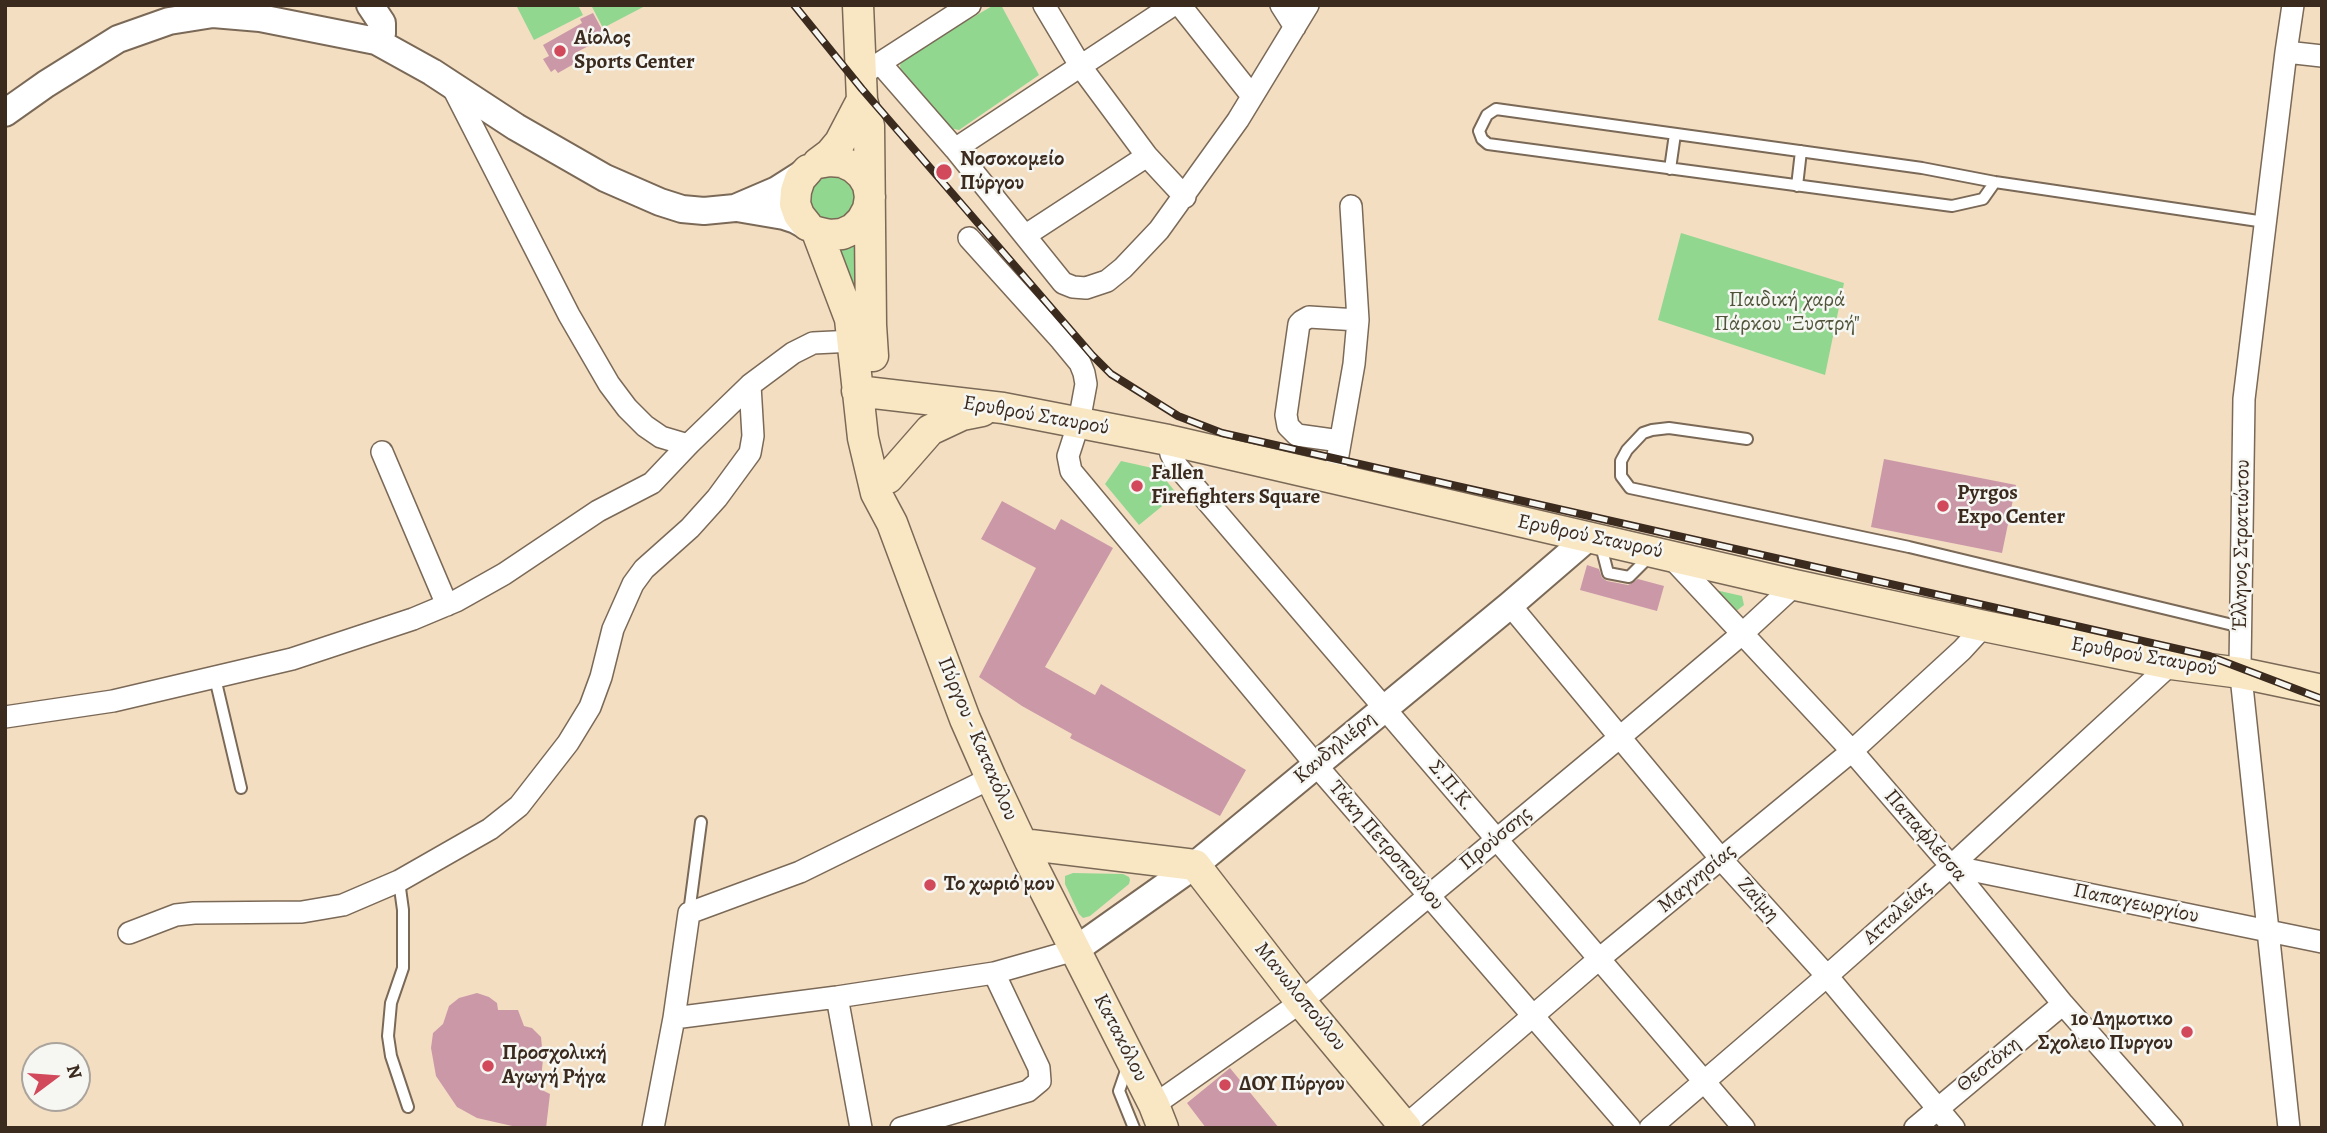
<!DOCTYPE html>
<html>
<head>
<meta charset="utf-8">
<style>
	body { margin:0 }
	#map { position:relative; width:2327px; height:1133px; overflow:hidden; background:#f3dec2; font-family:Alegreya,serif }
	canvas { display:block }
	.frame { position:absolute; inset:0; border:7px solid #3b2a1e; pointer-events:none }
	.north { position:absolute; left:21px; top:1042px; width:70px; height:70px; box-sizing:border-box; background:#f6f6f2; border:2px solid #aba49d; border-radius:50%; rotate:74deg; font-size:19px; font-weight:700; line-height:28px; text-align:center; color:#3b2a1e }
	.north::after { content:''; display:block; margin:auto; width:24px; height:32px; background:#d1495b; clip-path:polygon(50% 0,100% 100%,50% 72%,0 100%) }
</style>
</head>
<body>
<div id="map">
<canvas width="2327" height="1133"></canvas>
<div class="frame"></div>
<div class="north">N</div>
</div>
<script>
const ctx = document.querySelector('canvas').getContext('2d');
ctx.lineJoin = 'round';
function fillPath(path, color) { ctx.fillStyle = color; ctx.fill(path, 'evenodd'); }
const toPath = rows => new Path2D(rows.map(r => 'M' + r).join(''));
function trace(path, color, width, dash) { ctx.strokeStyle = color; ctx.lineWidth = width; ctx.lineCap = dash ? 'butt' : 'round'; ctx.setLineDash(dash || []); ctx.stroke(path); }
function label(font, color, halo, rows, align = 'center') {
  ctx.font = font + ' Alegreya,serif'; ctx.lineWidth = 5; ctx.setLineDash([]); ctx.textBaseline = 'middle'; ctx.strokeStyle = halo; ctx.fillStyle = color; for (const [text, x, y, turn = 0] of rows) {
    ctx.save(); ctx.translate(x, y); ctx.rotate((+turn || 0) * Math.PI / 180); ctx.textAlign = isNaN(turn) ? turn : align; if (halo) ctx.strokeText(text, 0, 0); ctx.fillText(text, 0, 0); ctx.restore();
  }
}
const green = toPath([
	[516,5,578,5,583,15,534,40],
	[591,5,647,5,603,28],
	[994,5,1001,5,1039,75,959,130,944,127,901,72,900,65,906,56],
	[823,170,857,182,854,218,819,223,804,190],
	[865,231,854,304,837,245],
	[1681,233,1844,283,1825,375,1658,320],
	[1121,461,1157,469,1177,494,1139,525,1105,484],
	[1711,589,1742,596,1744,605,1730,616],
	[1073,873,1123,874,1129,877,1130,880,1129,884,1090,916,1083,918,1079,914,1065,884,1065,876]
]);
const building = toPath([
	[593,13,606,37,575,53,579,61,558,73,555,69,551,72,543,59,549,56,543,45,582,23,580,19],
	[1884,459,2016,485,2002,553,1871,527],
	[1002,501,1055,530,1061,519,1113,548,1045,667,1095,695,1101,684,1246,770,1220,816,1070,738,1072,734,1022,706,979,677,1036,568,981,539],
	[1587,565,1599,569,1602,578,1607,581,1628,585,1638,579,1664,586,1657,611,1580,590],
	[477,993,489,997,497,1003,498,1010,518,1010,524,1026,532,1028,541,1037,543,1059,540,1089,550,1094,546,1128,521,1128,477,1118,457,1107,436,1076,431,1048,433,1033,443,1024,449,1006,459,998],
	[1230,1068,1279,1128,1206,1128,1187,1103]
]);
const service = toPath([
	[1670,169,1675,134],
	[1995,182,1983,199,1952,206,1488,144,1482,139,1479,131,1487,115,1496,109,1922,168,1995,182,2265,222],
	[1797,186,1801,151],
	[1747,439,1669,428,1652,430,1643,433,1627,450,1621,461,1621,476,1630,488,1909,547,2241,627],
	[1600,542,1608,573,1629,577,1651,555],
	[215,678,241,788],
	[399,881,403,910,403,968,391,1003,388,1036,391,1056,408,1107],
	[689,913,701,822],
	[1128,1065,1119,1091,1134,1128]
]);
const minor = toPath([
	[1044,5,1081,67,1147,156,1185,197],
	[1180,5,1252,96],
	[1281,5,1295,27],
	[2286,52,2322,56],
	[880,63,955,149,1063,283,1073,287,1086,288,1107,281,1123,268,1159,230,1238,120,1308,5],
	[869,70,970,5],
	[452,86,569,315,609,384,627,408,645,426,661,437,688,445],
	[955,149,1173,5],
	[1026,235,1147,156],
	[969,238,1061,340,1080,363,1084,373,1086,384,1079,422,1068,456,1071,471,1316,765,1630,1128],
	[1168,440,1171,454,1177,466,1744,1128],
	[1340,441,1297,435,1288,426,1286,415,1299,324,1302,321,1309,317,1358,320],
	[382,452,447,605],
	[1334,478,1354,364,1358,320,1351,206],
	[1669,555,1852,751,1951,866,2063,1004,2172,1128],
	[1510,605,1721,859,1827,976,1954,1128],
	[5,717,113,701,292,659,413,619,456,601,504,574,598,511,652,483,688,445,750,385,793,353,813,343,854,341],
	[1951,866,2322,942],
	[129,933,176,915,194,913,302,912,343,905,399,881,490,829,519,806,568,743,590,707,601,677,613,629,633,584,644,569,690,528,717,498,750,453,753,436,750,385],
	[837,997,861,1128],
	[674,1018,837,997,994,973,1075,950],
	[1154,1105,1301,1002,1620,737,1743,633,1795,585],
	[1405,1126,1599,959,1852,751,1962,650,1984,626],
	[653,1128,674,1018,689,913,800,872,991,778],
	[901,1128,1028,1091,1040,1081,1039,1068,994,973],
	[1650,1128,1827,976,1951,866,2171,664],
	[1915,1128,2063,1004],
	[2289,1128,2240,667,2244,399,2286,52,2293,5]
]);
const tertiary = toPath([
	[370,5,382,23,382,34,376,41],
	[5,113,46,84,118,39,169,21,213,14,260,18,376,41,432,72,516,127,605,178,660,202,682,209,704,211,735,208,777,190,810,169],
	[737,208,784,216,796,220,816,231],
	[1075,950,1195,865,1510,605,1589,537]
]);
const secondary = toPath([
	[858,5,862,100,869,126,871,325,873,356],
	[818,163,830,154,840,142,862,100],
	[807,225,799,215,795,204,796,191,800,179,808,170],
	[817,232,850,319,863,438,876,493,892,523,965,719,991,778,1030,861,1154,1105,1163,1128],
	[817,232,830,235,842,234,853,229,862,220,868,209,870,197,868,185,862,175,853,167,842,162,830,161,818,163],
	[857,391,1003,408,1168,440,1795,585,1984,626,2171,664,2241,673,2322,690],
	[888,478,930,430,962,415,982,411],
	[1022,844,1195,865,1301,1002,1406,1128]
]);
const rail = toPath([
	[794,5,862,89,1092,355,1111,374,1178,416,1222,433,2209,656,2322,699]
]);
const markers = [
	[560,51,7,"#d1495b"],
	[944,172,9,"#d1495b"],
	[1137,486,7,"#d1495b"],
	[1943,506,7,"#d1495b"],
	[930,885,7,"#d1495b"],
	[2187,1032,7,"#d1495b"],
	[488,1066,7,"#d1495b"],
	[1225,1085,7,"#d1495b"]
];
const poiNames = [
	["Αίολος",574,39],
	["Sports Center",574,63],
	["Νοσοκομείο",960,160],
	["Πύργου",960,184],
	["Fallen",1151,474],
	["Firefighters Square",1151,498],
	["Pyrgos",1957,494],
	["Expo Center",1957,518],
	["Το χωριό μου",944,885],
	["1ο Δημοτικο",2173,1020,"right"],
	["Σχολειο Πυργου",2173,1044,"right"],
	["Προσχολική",502,1054],
	["Αγωγή Ρήγα",502,1078],
	["ΔΟΥ Πύργου",1239,1085]
];
const parkNames = [
	["Παιδική χαρά",1787,301],
	["Πάρκου \"Ξυστρή\"",1787,325]
];
const streetNames = [
	["Ερυθρού Σταυρού",1036,416,10],
	["Ερυθρού Σταυρού",1590,537,12],
	["Έλληνος Στρατιώτου",2242,545,-89],
	["Ερυθρού Σταυρού",2144,657,10],
	["Πύργου - Κατακόλου",977,739,67],
	["Κανδηλιέρη",1335,748,-40],
	["Σ.Π.Κ.",1451,786,50],
	["Παπαφλέσσα",1925,836,49],
	["Προύσσης",1496,839,-40],
	["Τάκη Πετροπούλου",1386,846,49],
	["Μαγνησίας",1697,879,-40],
	["Ζαΐμη",1758,900,48],
	["Παπαγεωργίου",2136,904,12],
	["Ατταλείας",1898,913,-42],
	["Μανωλοπούλου",1300,997,51],
	["Κατακόλου",1120,1038,63],
	["Θεοτόκη",1989,1065,-39]
];
fillPath(green, '#91d790');
fillPath(building, '#cb98a8');
trace(service, '#7b6957', 14);
trace(minor, '#7b6957', 24);
trace(tertiary, '#7b6957', 30);
trace(secondary, '#7b6957', 33);
trace(service, '#fff', 10);
trace(minor, '#fff', 21);
trace(tertiary, '#fff', 26);
trace(secondary, '#f9e7c3', 30);
trace(rail, '#3b2a1e', 8);
trace(rail, '#f6f6f2', 5, [16]);
for (const [x, y, r, color] of markers) { const dot = new Path2D(); dot.arc(x, y, r, 0, 2 * Math.PI); ctx.fillStyle = color; ctx.fill(dot); trace(dot, '#f6f6f2', 2.5); }
label('bold 21px', '#3b2a1e', '#f6f6f2', poiNames, 'left');
label('21px', '#50553a', '#f6f6f2', parkNames);
label('21px', '#3b2a1e', '#f6f6f2', streetNames);
</script>
</body>
</html>
